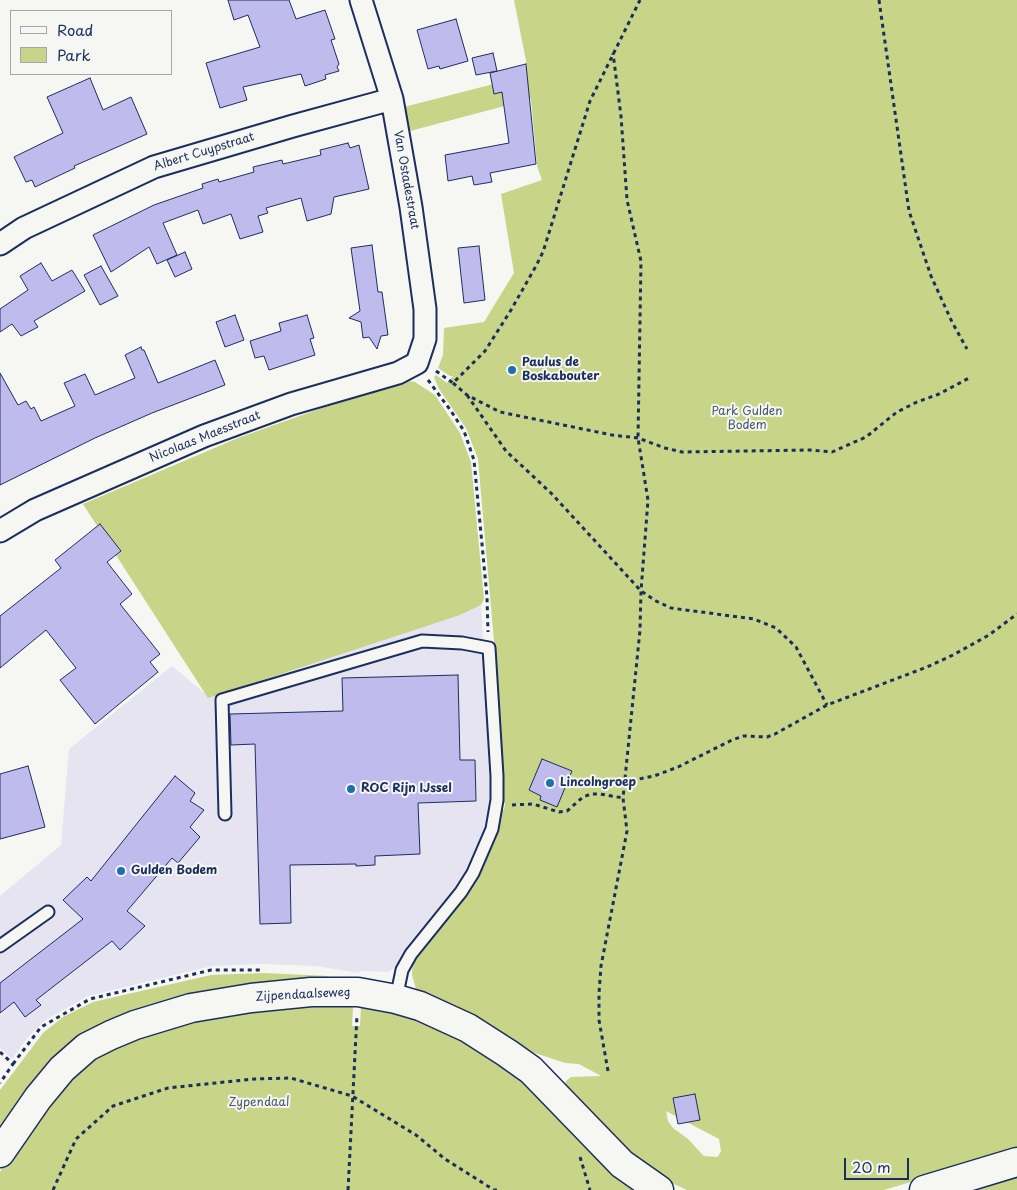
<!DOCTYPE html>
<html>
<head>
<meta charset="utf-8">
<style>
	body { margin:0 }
	#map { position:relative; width:1017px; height:1190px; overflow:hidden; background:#f6f6f2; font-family:"Playpen Sans",sans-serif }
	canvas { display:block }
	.legend { position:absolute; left:10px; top:10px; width:162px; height:65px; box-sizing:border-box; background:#f6f6f2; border:1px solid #9ea6b7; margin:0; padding:6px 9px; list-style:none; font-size:15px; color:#1b2f5e }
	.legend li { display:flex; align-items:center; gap:10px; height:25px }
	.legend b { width:25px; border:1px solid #9ea6b7 }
	.scale { position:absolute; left:844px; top:1158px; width:65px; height:22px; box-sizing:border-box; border:2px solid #1b2f5e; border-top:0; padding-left:6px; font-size:15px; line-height:18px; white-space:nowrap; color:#1b2f5e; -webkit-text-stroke:4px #f6f6f2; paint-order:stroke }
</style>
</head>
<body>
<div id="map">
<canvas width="1017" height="1190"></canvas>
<ul class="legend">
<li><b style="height:6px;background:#f6f6f2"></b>Road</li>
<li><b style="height:14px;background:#c8d487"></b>Park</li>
</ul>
<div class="scale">20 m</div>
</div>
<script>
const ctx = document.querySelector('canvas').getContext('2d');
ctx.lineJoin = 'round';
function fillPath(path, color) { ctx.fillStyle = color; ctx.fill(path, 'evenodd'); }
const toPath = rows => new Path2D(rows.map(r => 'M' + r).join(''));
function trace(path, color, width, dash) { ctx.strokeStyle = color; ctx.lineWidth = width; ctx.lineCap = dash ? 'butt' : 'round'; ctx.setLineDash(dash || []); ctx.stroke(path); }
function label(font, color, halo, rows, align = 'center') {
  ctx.font = font + ' "Playpen Sans",sans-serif'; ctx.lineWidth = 4; ctx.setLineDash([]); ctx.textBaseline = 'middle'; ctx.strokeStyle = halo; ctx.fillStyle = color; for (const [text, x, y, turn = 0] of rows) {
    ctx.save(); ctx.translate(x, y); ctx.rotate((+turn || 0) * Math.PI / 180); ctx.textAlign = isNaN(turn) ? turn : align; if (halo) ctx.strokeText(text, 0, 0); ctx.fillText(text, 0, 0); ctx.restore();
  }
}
const built = toPath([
	[481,605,492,777,493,801,487,828,468,871,457,889,393,969,388,972,360,971,359,973,316,966,263,964,212,966,88,996,44,1021,28,1037,12,1059,0,1048,0,896,61,845,69,749,172,666,209,697,227,687,460,615]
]);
const green = toPath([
	[514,0,1017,0,1017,1150,884,1190,687,1190,665,1180,629,1153,564,1088,566,1081,571,1077,601,1076,579,1064,565,1063,520,1048,479,1022,416,989,412,975,413,959,465,893,500,810,504,810,505,803,501,803,494,641,478,459,466,428,439,389,434,377,436,375,447,383,453,376,450,376,438,368,443,355,444,328,484,322,514,273,501,194,542,180,537,166,531,99,410,131,404,107,521,77,527,66],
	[666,1111,719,1139,721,1151,719,1155,717,1157,704,1156,701,1153,688,1139,673,1128,668,1121],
	[400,380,415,382,435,395,460,433,471,462,484,599,481,605,460,615,208,698,83,504,238,438],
	[264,973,328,976,328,980,129,1014,0,1130,0,1090,43,1033,63,1017,93,1002,211,975],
	[348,1002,353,1008,352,1026,360,1026,361,1007,364,1004,433,1023,505,1065,523,1082,537,1091,637,1190,0,1190,0,1172,47,1104,92,1057,138,1036,228,1012],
	[1017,1173,1017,1190,960,1190]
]);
const building = toPath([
	[228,0,289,0,296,19,325,10,335,39,331,40,339,64,337,67,339,71,325,75,326,79,305,86,301,74,243,87,247,100,220,108,206,63,260,47,248,15,234,20,228,0],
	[456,19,468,61,440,69,439,66,428,69,417,30,456,19],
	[493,53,497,71,476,75,472,58,493,53],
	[526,64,536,164,490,173,492,182,474,185,472,176,448,181,445,155,509,143,502,92,494,94,490,73,526,64],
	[90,78,103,110,131,97,147,134,74,166,75,168,35,187,32,180,26,182,14,157,63,133,47,97,90,78],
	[348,143,350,148,359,145,369,189,334,197,331,214,307,221,301,198,266,208,268,213,258,216,263,232,240,239,231,214,203,224,198,210,163,223,177,255,157,264,149,247,111,272,93,235,154,205,203,188,202,184,218,179,219,182,254,172,253,167,282,160,283,164,321,155,320,150,348,143],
	[372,245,378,292,382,292,388,335,381,336,377,349,369,337,363,338,361,322,349,318,360,311,351,248,372,245],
	[479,246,485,300,464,303,458,248,479,246],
	[185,252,192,269,175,277,167,260,185,252],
	[41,263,52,281,72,270,85,291,34,321,38,327,21,336,12,324,0,332,0,309,28,290,20,276,41,263],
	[101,266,118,296,100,305,84,275,101,266],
	[235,315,244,340,225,347,216,322,235,315],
	[307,315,314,338,310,339,315,355,269,370,264,356,255,358,250,341,281,331,279,323,307,315],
	[141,347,142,350,144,350,158,383,215,360,225,385,152,413,95,438,0,485,0,373,18,405,26,401,31,409,34,407,41,421,75,406,64,383,85,374,95,395,135,378,125,355,141,347],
	[100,524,121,551,107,562,132,594,120,604,160,654,150,662,158,672,95,724,60,680,76,668,46,630,0,668,0,616,61,568,55,560,100,524],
	[458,675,460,760,475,760,476,801,418,803,420,854,375,856,375,865,356,866,356,864,290,865,291,923,260,924,255,744,231,745,230,714,343,711,342,678,458,675],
	[542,759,572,771,557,807,540,800,541,796,529,790,542,759],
	[28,766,45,827,0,839,0,774,28,766],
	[175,776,195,793,190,801,204,810,190,827,200,837,178,863,172,858,127,911,145,926,120,950,112,941,36,1000,41,1005,25,1017,14,1002,0,1013,0,983,83,919,63,900,87,877,91,881,175,776],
	[695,1094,700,1120,678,1124,673,1098,695,1094]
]);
const path = toPath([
	[879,0,909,211,931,276,952,322,967,349],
	[436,371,453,383,485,351,511,310,536,266,543,252,590,101,640,0],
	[428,380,451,411,464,431,474,460,487,597,488,632],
	[453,383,467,395,500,412,612,435,638,438,665,448,682,452,810,450,832,452,866,437,897,412,917,402,939,394,969,378],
	[467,395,506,451,551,493,641,591,656,601,671,608,754,619,776,628,796,647,827,705],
	[624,782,654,776,678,767,732,740,744,736,767,737,775,734,827,705,927,667,953,655,989,635,1017,614],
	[512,805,533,804,559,812,567,811,583,797,591,794,600,794,623,798],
	[0,1052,13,1064,0,1083],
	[13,1064,41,1027,90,999,211,970,263,970],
	[608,1071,599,1020,599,993,601,966,627,831,623,798,640,630,641,591,648,500,638,438,641,261,627,200,621,116,613,53],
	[580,1157,590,1190],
	[53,1190,76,1139,113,1106,168,1088,254,1079,291,1078,352,1096,416,1135,445,1159,494,1190,501,1190],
	[348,1190,357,1015]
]);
const lane = toPath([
	[225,814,222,700,422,641,462,643,489,648,497,776,497,800,492,829,473,873,461,892,411,954,402,970,396,999],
	[0,946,48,912]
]);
const street = toPath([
	[0,244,24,228,154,167,293,126,392,99],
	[0,531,35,510,204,436,291,404,398,373,417,363,425,339,425,309,411,207,392,99,361,0]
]);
const secondary = toPath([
	[0,1153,38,1098,62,1069,87,1047,111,1035,135,1025,191,1008,251,998,311,992,358,992,396,999,420,1006,468,1028,507,1053,531,1070,622,1164,659,1190],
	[924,1190,1017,1162]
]);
const markers = [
	[512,370,5,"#1f6fb2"],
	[550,783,5,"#1f6fb2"],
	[351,789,5,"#1f6fb2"],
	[121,871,5,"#1f6fb2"]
];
const streetNames = [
	["Albert Cuypstraat",204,152,-17],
	["Van Ostadestraat",406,180,80],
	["Nicolaas Maesstraat",205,437,-22],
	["Zijpendaalseweg",303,995,-3]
];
const poiNames = [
	["Paulus de",522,363],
	["Boskabouter",522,377],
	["Lincolngroep",560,783],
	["ROC Rijn IJssel",361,789],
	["Gulden Bodem",131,871]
];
const parkNames = [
	["Park Gulden",747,412],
	["Bodem",747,426],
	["Zypendaal",259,1103]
];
fillPath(built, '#e6e4f0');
fillPath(green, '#c8d487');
fillPath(building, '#bfbbed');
trace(building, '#1b2f5e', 1);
trace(lane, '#1b2f5e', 15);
trace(street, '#1b2f5e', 25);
trace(secondary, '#1b2f5e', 31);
trace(path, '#1b2f5e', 3, [4, 4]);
trace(lane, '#f6f6f2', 11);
trace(street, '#f6f6f2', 21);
trace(secondary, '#f6f6f2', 28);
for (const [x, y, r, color] of markers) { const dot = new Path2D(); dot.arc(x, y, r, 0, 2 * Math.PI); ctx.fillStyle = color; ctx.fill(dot); trace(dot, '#f6f6f2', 2); }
label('12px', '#1b2f5e', '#f6f6f2', streetNames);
label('bold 12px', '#1b2f5e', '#f6f6f2', poiNames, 'left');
label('12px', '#465868', '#f6f6f2', parkNames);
</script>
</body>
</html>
